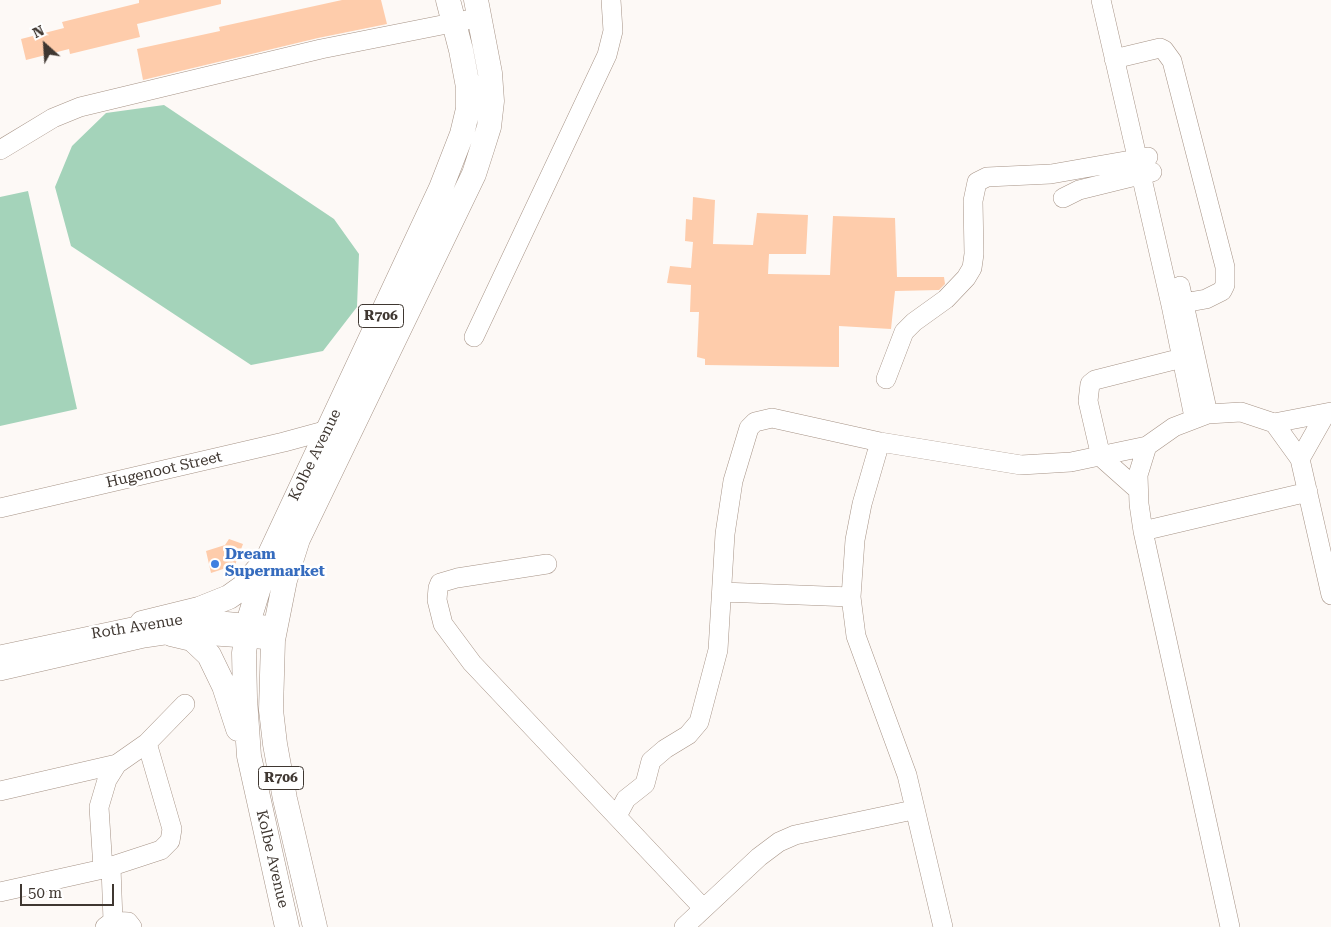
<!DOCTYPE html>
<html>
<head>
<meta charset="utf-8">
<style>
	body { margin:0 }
	#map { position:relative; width:1331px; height:927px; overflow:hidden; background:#fdf9f6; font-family:"Roboto Serif",serif }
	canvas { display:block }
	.north { position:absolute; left:20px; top:20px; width:50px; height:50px; -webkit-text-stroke:4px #fff; paint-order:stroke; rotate:334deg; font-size:14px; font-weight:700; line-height:20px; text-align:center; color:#3f3731 }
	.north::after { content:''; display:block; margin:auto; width:18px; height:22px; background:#3f3731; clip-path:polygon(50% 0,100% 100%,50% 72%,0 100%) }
	.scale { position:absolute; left:20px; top:884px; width:94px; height:22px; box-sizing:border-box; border:2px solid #3f3731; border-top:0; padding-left:6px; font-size:15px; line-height:18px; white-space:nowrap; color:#3f3731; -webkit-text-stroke:4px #fff; paint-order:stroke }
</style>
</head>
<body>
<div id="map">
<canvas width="1331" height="927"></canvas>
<div class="north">N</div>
<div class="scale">50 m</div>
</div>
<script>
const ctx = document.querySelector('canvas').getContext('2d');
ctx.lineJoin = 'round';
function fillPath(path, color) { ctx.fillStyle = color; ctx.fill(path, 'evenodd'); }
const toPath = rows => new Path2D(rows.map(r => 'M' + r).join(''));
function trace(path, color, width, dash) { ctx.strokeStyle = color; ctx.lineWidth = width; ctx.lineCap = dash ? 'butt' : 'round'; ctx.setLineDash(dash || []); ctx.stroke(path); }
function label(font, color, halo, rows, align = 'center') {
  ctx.font = font + ' "Roboto Serif",serif'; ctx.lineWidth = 5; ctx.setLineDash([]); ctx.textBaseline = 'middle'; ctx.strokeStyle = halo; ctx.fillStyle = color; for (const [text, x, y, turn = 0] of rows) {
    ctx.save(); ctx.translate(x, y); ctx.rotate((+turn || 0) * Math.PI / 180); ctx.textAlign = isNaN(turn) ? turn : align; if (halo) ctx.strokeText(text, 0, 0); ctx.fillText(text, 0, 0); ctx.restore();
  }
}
const green = toPath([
	[164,105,334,219,359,254,357,307,323,351,251,365,71,246,55,187,72,146,106,113],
	[28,191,77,409,0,426,0,197]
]);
const building = toPath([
	[139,0,221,0,221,4,137,24,140,37,70,54,69,49,26,60,21,39,64,28,62,22,139,3],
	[342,0,381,0,387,24,318,38,143,80,137,49,220,31,219,27],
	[693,197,715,200,713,244,753,245,757,213,808,215,806,254,769,254,768,274,830,275,833,216,895,218,897,277,944,277,945,284,939,290,895,291,891,329,839,326,839,367,705,365,705,359,697,357,699,312,690,312,691,285,667,283,670,266,691,268,693,242,685,241,686,219,692,220],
	[229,539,243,544,235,565,211,573,206,551,225,545]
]);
const minor = toPath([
	[1101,0,1171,305,1194,417],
	[1114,59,1160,48,1164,50,1172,61,1225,267,1225,285,1222,291,1206,299,1172,305],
	[0,150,53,118,80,107,321,49,467,20],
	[1063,198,1079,190,1152,172],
	[1180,286,1208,414],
	[474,337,607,55,613,31,611,0],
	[886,379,904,332,914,322,946,299,966,278,972,268,974,254,973,201,977,182,987,177,1051,174,1148,157],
	[1274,423,1331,412],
	[880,442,862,504,855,540,851,597,856,636,907,775,943,927],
	[1300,459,1326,413],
	[1137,489,1101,457,1088,401,1090,384,1095,380,1194,355],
	[0,508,284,442,328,430],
	[1143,531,1308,492],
	[547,564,457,578,440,583,438,588,437,600,443,624,472,663,703,908],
	[722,592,851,597],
	[0,655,165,620,199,619,276,626],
	[0,671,144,638,171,634,186,634,273,640],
	[0,791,117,764,147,743,185,704],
	[617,816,626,799,645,784,651,761,665,749,688,735,699,722,718,650,725,534,733,481,749,428,755,422,772,418,880,442,1021,465,1071,462,1147,446],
	[111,867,113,921],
	[103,869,99,807,107,780,117,764],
	[0,892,103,869,161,850,170,841,172,829,147,743],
	[105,927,113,921,128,922,132,927],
	[684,927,759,857,779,842,795,835,913,810],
	[1230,927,1143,531,1139,504,1138,475,1147,446,1174,427,1208,414,1241,412,1274,423,1300,459,1331,595]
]);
const major = toPath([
	[142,623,199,609,229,597,243,587,261,566],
	[171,634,192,639,209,655,224,686,238,729],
	[287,927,249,756,245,698,244,653,248,623,268,558,441,188,462,134,468,109,468,87,461,50,448,0],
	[315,927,285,799,275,744,271,710,273,640,285,580,298,539,474,174,483,146,489,127,492,101,490,73,476,0]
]);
const markers = [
	[215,564,5,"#3f7fe0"]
];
const shields = [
	[381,316,45],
	[281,778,45]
];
const shieldNames = [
	["R706",381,316],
	["R706",281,778]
];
const streetNames = [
	["Kolbe Avenue",315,455,-64],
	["Hugenoot Street",164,470,-13],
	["Roth Avenue",137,627,-9],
	["Kolbe Avenue",272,859,77]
];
const shopNames = [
	["Dream",225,555],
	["Supermarket",225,572]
];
fillPath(green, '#a4d3ba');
fillPath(building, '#feccab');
trace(minor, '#a69386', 20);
trace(major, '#a69386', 25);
trace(minor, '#fff', 19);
trace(major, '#fff', 24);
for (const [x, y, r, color] of markers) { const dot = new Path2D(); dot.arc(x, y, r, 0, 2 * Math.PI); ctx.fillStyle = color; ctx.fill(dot); trace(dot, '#fff', 2); }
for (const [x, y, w] of shields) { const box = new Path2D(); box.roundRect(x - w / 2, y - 11.5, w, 23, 4); ctx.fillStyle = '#fff'; ctx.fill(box); trace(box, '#3f3731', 1); }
label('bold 14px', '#3f3731', null, shieldNames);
label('15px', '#3f3731', '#fff', streetNames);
label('bold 15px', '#366cbe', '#fff', shopNames, 'left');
</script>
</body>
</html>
